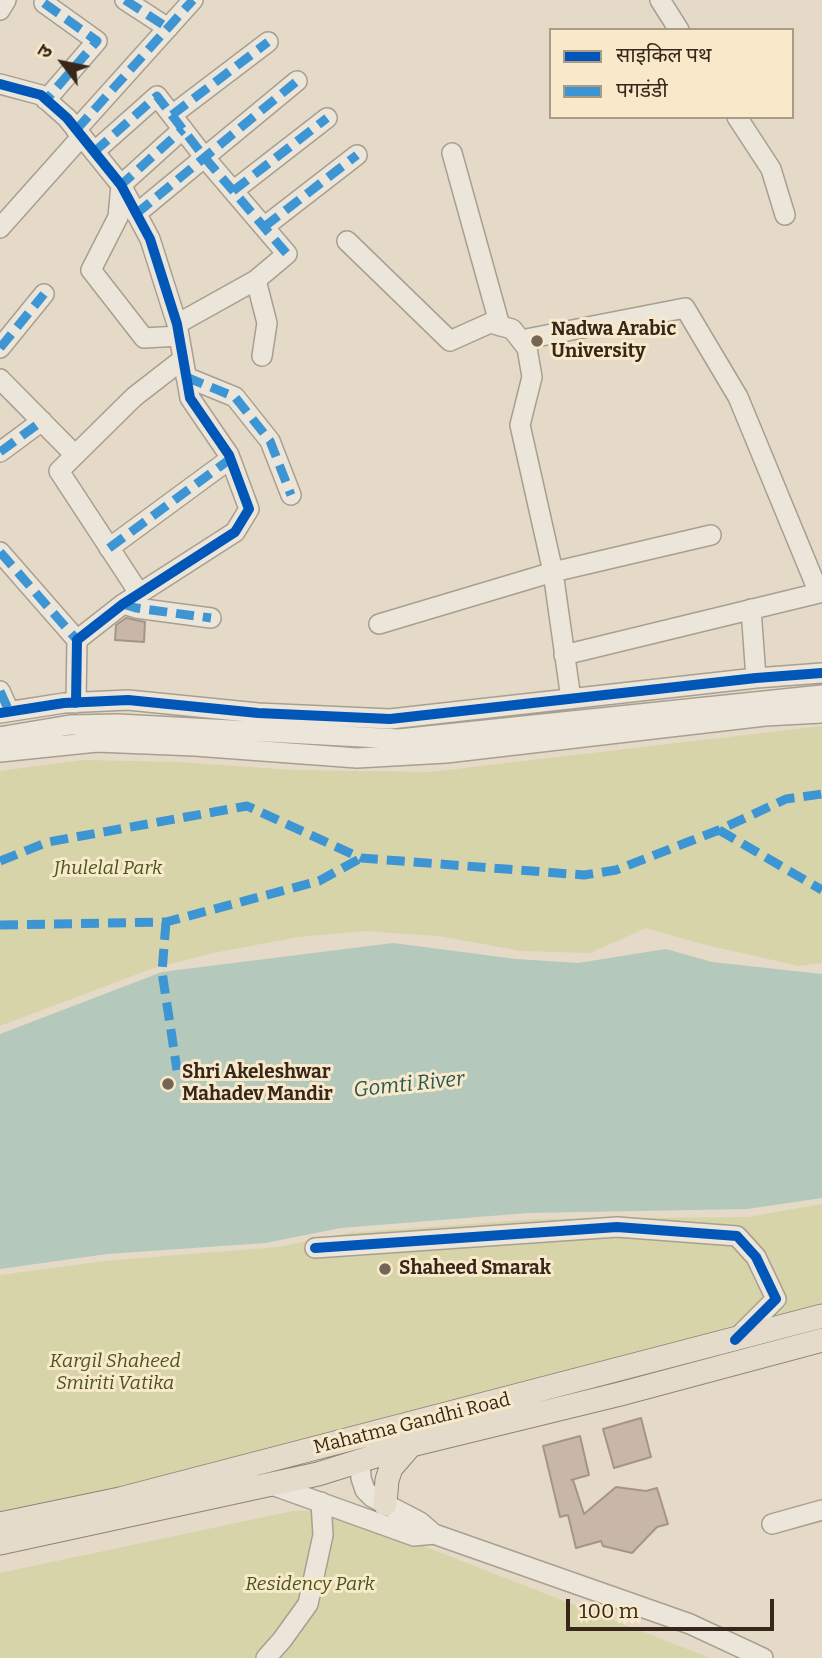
<!DOCTYPE html>
<html>
<head>
<meta charset="utf-8">
<style>
	body { margin:0 }
	#map { position:relative; width:822px; height:1658px; overflow:hidden; background:#e4dac7; font-family:Bitter,"Noto Sans Devanagari",serif }
	canvas { display:block }
	.legend { position:absolute; left:549px; top:28px; width:245px; height:91px; box-sizing:border-box; background:#f8e9ca; border:2px solid #ab9b84; margin:0; padding:9px 12px; list-style:none; font-size:21px; color:#37261a }
	.legend li { display:flex; align-items:center; gap:14px; height:35px }
	.legend b { width:35px; border:2px solid #ab9b84 }
	.north { position:absolute; left:28px; top:28px; width:70px; height:70px; -webkit-text-stroke:5px #f8e9ca; paint-order:stroke; rotate:302deg; font-size:19px; font-weight:700; line-height:28px; text-align:center; color:#37261a }
	.north::after { content:''; display:block; margin:auto; width:24px; height:32px; background:#37261a; clip-path:polygon(50% 0,100% 100%,50% 72%,0 100%) }
	.scale { position:absolute; left:566px; top:1599px; width:208px; height:32px; box-sizing:border-box; border:4px solid #37261a; border-top:0; padding-left:9px; font-size:21px; line-height:24px; white-space:nowrap; color:#37261a; -webkit-text-stroke:5px #f8e9ca; paint-order:stroke }
</style>
</head>
<body>
<div id="map">
<canvas width="822" height="1658"></canvas>
<ul class="legend">
<li><b style="height:9px;background:#0057b8"></b>साइकिल पथ</li>
<li><b style="height:9px;background:#3e95d4"></b>पगडंडी</li>
</ul>
<div class="north">उ</div>
<div class="scale">100 m</div>
</div>
<script>
const ctx = document.querySelector('canvas').getContext('2d');
ctx.lineJoin = 'round';
function fillPath(path, color) { ctx.fillStyle = color; ctx.fill(path, 'evenodd'); }
const toPath = rows => new Path2D(rows.map(r => 'M' + r).join(''));
function trace(path, color, width, dash) { ctx.strokeStyle = color; ctx.lineWidth = width; ctx.lineCap = dash ? 'butt' : 'round'; ctx.setLineDash(dash || []); ctx.stroke(path); }
function label(font, color, halo, rows, align = 'center') {
  ctx.font = font + ' Bitter,serif'; ctx.lineWidth = 6; ctx.setLineDash([]); ctx.textBaseline = 'middle'; ctx.strokeStyle = halo; ctx.fillStyle = color; for (const [text, x, y, turn = 0] of rows) {
    ctx.save(); ctx.translate(x, y); ctx.rotate((+turn || 0) * Math.PI / 180); ctx.textAlign = isNaN(turn) ? turn : align; if (halo) ctx.strokeText(text, 0, 0); ctx.fillText(text, 0, 0); ctx.restore();
  }
}
const green = toPath([
	[822,726,822,963,799,966,698,943,646,928,590,953,522,951,439,936,363,931,298,937,213,953,151,969,0,1026,0,771,83,760,177,762,293,770,430,772],
	[822,1204,822,1306,193,1471,0,1514,0,1275,105,1261,278,1247,348,1233,537,1219,748,1217],
	[333,1510,487,1571,710,1658,0,1658,0,1573,293,1511]
]);
const water = toPath([
	[393,943,516,959,578,963,666,949,712,962,822,974,822,1198,747,1209,528,1213,341,1228,265,1243,107,1254,0,1269,0,1034,162,972]
]);
const building = toPath([
	[126,618,145,622,144,642,115,640,116,625,126,618],
	[641,1418,651,1457,614,1468,603,1429,641,1418],
	[580,1436,589,1475,571,1480,573,1480,584,1514,616,1487,646,1491,657,1488,668,1524,657,1527,632,1553,603,1546,601,1541,576,1548,568,1515,560,1517,543,1446,580,1436]
]);
const minor = toPath([
	[125,0,168,28],
	[660,0,679,30],
	[44,3,97,41,46,100],
	[0,10,6,0],
	[0,84,41,95,67,118,121,185,150,239,177,324,190,398,229,455,249,509,235,532,123,604,77,640,76,703],
	[172,115,268,42],
	[737,117,771,169,785,215],
	[76,130,193,0],
	[94,152,157,96,205,158,287,254,256,280,177,324],
	[452,153,500,326],
	[233,191,327,118],
	[136,214,297,81],
	[264,227,357,155],
	[0,228,82,136],
	[347,241,450,341,490,323,512,329,527,348,532,377,520,425,553,572,571,699],
	[256,280,267,323,262,356],
	[179,336,144,338,91,270,118,217,121,185,183,129],
	[521,340,685,308,738,397,819,593,564,655],
	[0,348,44,294],
	[186,377,235,397,270,441,291,495],
	[0,379,75,455],
	[0,452,42,421],
	[109,548,230,459],
	[0,552,77,640],
	[139,593,59,471,134,397,183,359],
	[123,604,136,608,211,618],
	[751,609,756,678],
	[379,624,553,572,711,535],
	[0,691,9,711],
	[0,713,64,703,128,700,258,713,390,719,756,678,822,673],
	[0,737,70,725,118,724,399,739,822,695],
	[0,752,97,742,195,746,357,758,446,753,765,716,822,713],
	[315,1248,617,1227,737,1236,756,1257,776,1299,735,1340],
	[360,1461,361,1478,365,1490,372,1497,420,1522,434,1534,690,1624,763,1658],
	[272,1485,414,1536,434,1534],
	[772,1524,822,1510],
	[266,1658,282,1640,308,1604,323,1535,321,1502]
]);
const major = toPath([
	[385,1504,387,1480,391,1468,411,1445],
	[0,1524,120,1499,822,1316],
	[0,1543,318,1474,411,1445,620,1394,822,1340]
]);
const quiet = toPath([
	[125,0,168,28],
	[44,3,97,41,46,100],
	[172,115,268,42],
	[76,130,193,0],
	[94,152,157,96,205,158,287,254],
	[122,188,121,185,183,129],
	[233,191,327,118],
	[136,214,297,81],
	[264,227,357,155],
	[0,348,44,294],
	[186,377,235,397,270,441,291,495],
	[0,452,42,421],
	[109,548,230,459],
	[0,552,77,640],
	[123,604,136,608,211,618],
	[0,691,9,711],
	[719,830,822,890],
	[0,861,48,842,247,806,361,858,584,875,616,870,719,830,786,799,822,794],
	[166,922,162,972,177,1070],
	[0,925,166,922,319,881,361,858]
]);
const cycleway = toPath([
	[0,84,41,95,67,118,121,185,150,239,177,324,190,398,229,455,249,509,235,532,123,604,77,640,76,703],
	[0,713,64,703,128,700,258,713,390,719,756,678,822,673],
	[315,1248,617,1227,737,1236,756,1257,776,1299,735,1340]
]);
const markers = [
	[537,341,7,"#746557"],
	[168,1084,7,"#746557"],
	[385,1269,7,"#746557"]
];
const poiNames = [
	["Nadwa Arabic",551,330],
	["University",551,352],
	["Shri Akeleshwar",182,1073],
	["Mahadev Mandir",182,1095],
	["Shaheed Smarak",399,1269]
];
const parkNames = [
	["Jhulelal Park",108,869],
	["Kargil Shaheed",115,1362],
	["Smiriti Vatika",115,1384],
	["Residency Park",310,1585]
];
const streetNames = [
	["Mahatma Gandhi Road",412,1424,-14]
];
const waterNames = [
	["Gomti River",409,1085,-6]
];
fillPath(green, '#d6d4a8');
fillPath(water, '#b4c8bb');
fillPath(building, '#c8b7a8');
trace(building, '#a49587', 2);
trace(minor, '#a89f91', 22);
trace(major, '#8e8478', 25);
trace(minor, '#ece5da', 19);
trace(major, '#e4dbca', 23);
trace(quiet, '#3e95d4', 9, [18, 9]);
trace(cycleway, '#0057b8', 10);
for (const [x, y, r, color] of markers) { const dot = new Path2D(); dot.arc(x, y, r, 0, 2 * Math.PI); ctx.fillStyle = color; ctx.fill(dot); trace(dot, '#f8e9ca', 2.5); }
label('bold 19px', '#37261a', '#f8e9ca', poiNames, 'left');
label('italic 19px', '#49551e', '#f8e9ca', parkNames);
label('19px', '#37261a', '#f8e9ca', streetNames);
label('italic 21px', '#275853', '#f8e9ca', waterNames);
</script>
</body>
</html>
